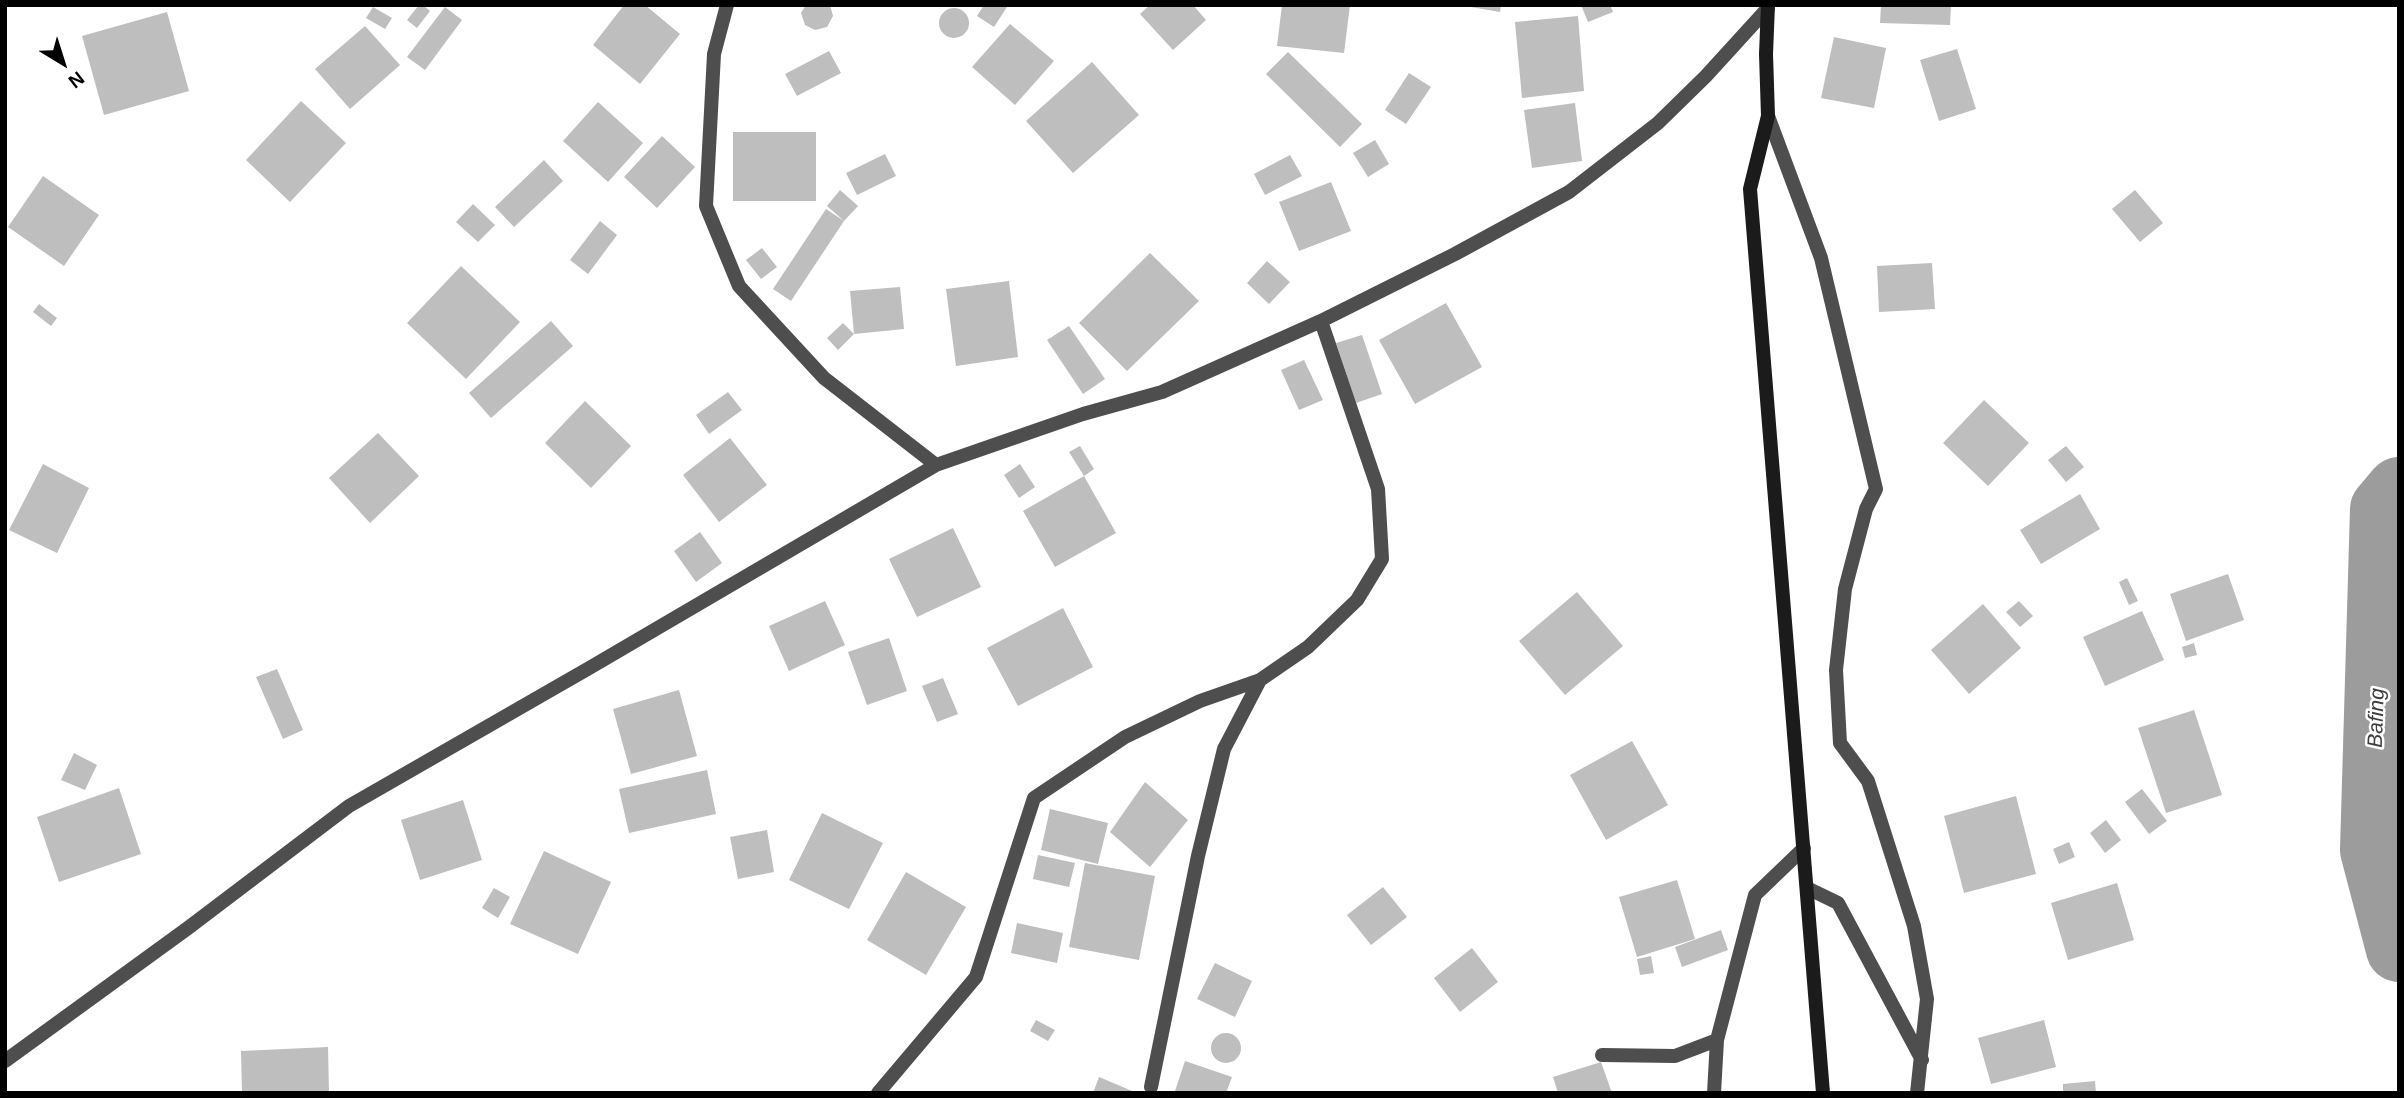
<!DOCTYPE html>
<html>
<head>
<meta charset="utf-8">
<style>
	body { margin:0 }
	#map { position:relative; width:2404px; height:1098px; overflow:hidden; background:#fff; font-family:Helvetica,sans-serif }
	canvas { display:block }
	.frame { position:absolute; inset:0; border:7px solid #000; pointer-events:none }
	.north { position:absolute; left:28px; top:28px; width:70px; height:70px; -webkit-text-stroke:5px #fff; paint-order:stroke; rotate:142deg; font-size:19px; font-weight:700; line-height:28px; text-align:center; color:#000 }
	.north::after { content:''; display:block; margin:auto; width:24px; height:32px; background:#000; clip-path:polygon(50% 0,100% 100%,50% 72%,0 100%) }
</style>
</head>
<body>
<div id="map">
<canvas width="2404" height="1098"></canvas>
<div class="frame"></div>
<div class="north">N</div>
</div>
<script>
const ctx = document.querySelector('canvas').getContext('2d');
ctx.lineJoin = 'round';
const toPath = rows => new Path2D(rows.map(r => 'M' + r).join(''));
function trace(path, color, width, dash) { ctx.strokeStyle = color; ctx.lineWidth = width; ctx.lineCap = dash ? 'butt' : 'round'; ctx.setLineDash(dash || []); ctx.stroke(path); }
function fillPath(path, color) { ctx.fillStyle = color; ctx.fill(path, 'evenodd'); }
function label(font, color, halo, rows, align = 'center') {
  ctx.font = font + ' Helvetica,sans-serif'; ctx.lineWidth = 5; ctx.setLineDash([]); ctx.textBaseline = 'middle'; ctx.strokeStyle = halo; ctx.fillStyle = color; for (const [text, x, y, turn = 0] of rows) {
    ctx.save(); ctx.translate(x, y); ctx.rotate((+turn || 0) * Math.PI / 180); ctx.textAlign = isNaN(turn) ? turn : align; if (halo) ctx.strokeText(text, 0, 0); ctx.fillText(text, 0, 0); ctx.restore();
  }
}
const river = toPath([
	[2399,490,2383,509,2373,850,2399,949]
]);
const building = toPath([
	[419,5,423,5,430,11,417,28,407,20],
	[624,5,645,5,680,34,640,84,593,45],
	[806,5,830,5,833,16,827,27,815,30,805,25,801,13],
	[984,5,1007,7,994,27,977,16],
	[1150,5,1193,5,1206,20,1173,50,1140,14],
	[1282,5,1350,5,1344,53,1277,46],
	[1459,5,1501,5,1500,12],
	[1581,5,1610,5,1613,12,1588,22],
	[1881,5,1951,5,1950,25,1880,23],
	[373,7,392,18,385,29,366,18],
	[445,7,462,20,425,70,407,57],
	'939 23a15 15 0 1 1 30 0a15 15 0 1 1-30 0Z',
	[167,12,189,91,104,115,82,36],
	[1578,16,1584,91,1522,98,1515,22],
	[1010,24,1054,61,1015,105,972,67],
	[365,26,400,65,350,109,315,69],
	[1834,37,1886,48,1874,108,1821,98],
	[1957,49,1976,109,1939,121,1920,60],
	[829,51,841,73,797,96,785,74],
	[1288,52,1362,124,1340,147,1266,74],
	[1092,62,1139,115,1073,173,1026,121],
	[1409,73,1431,87,1406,124,1385,110],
	[301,101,346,143,290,202,246,160],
	[598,102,643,143,608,182,563,141],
	[1575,103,1582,161,1532,168,1524,110],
	[733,132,816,132,816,201,733,201],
	[662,136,695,167,657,208,624,177],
	[1375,140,1389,164,1368,177,1353,153],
	[885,154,896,176,857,195,846,173],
	[1290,155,1302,176,1265,195,1254,174],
	[544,160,563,181,514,227,495,207],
	[43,176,99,215,64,266,8,227],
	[1331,182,1351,231,1299,251,1279,202],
	[840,190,858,206,844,221,791,301,773,289,826,209,844,221,827,206],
	[2135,190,2163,223,2140,242,2112,209],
	[473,204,495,225,478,242,456,222],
	[600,221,617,235,588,274,570,260],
	[762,248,777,267,761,279,746,260],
	[1150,253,1199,301,1127,371,1079,323],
	[1267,261,1290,282,1269,304,1247,283],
	[1932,263,1935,309,1879,312,1877,266],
	[461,266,520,322,466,379,407,323],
	[1009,281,1018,357,956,366,946,289],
	[900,287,904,329,854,334,850,291],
	[1446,303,1482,367,1415,404,1379,340],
	[39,304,57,318,51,326,33,312],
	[551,321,573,346,491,418,469,393],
	[843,323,854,334,838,350,827,338],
	[1069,326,1105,379,1083,394,1047,340],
	[1362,335,1382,394,1356,403,1336,343],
	[1304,360,1323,400,1299,410,1281,370],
	[728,392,742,410,709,434,696,415],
	[1984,400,2029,443,1988,486,1943,443],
	[585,401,631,446,591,488,545,443],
	[378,433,419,476,370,523,329,478],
	[730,438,767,485,719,522,683,475],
	[1080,446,1094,469,1084,476,1116,533,1055,567,1023,511,1084,476,1069,452],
	[2066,446,2084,467,2066,482,2048,460],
	[43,464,89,488,57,553,9,530],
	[1020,464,1035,487,1019,498,1004,475],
	[2080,494,2100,529,2041,564,2020,530],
	[953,528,981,587,917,617,889,559],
	[700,532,722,563,696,582,674,551],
	[2228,574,2244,620,2186,641,2170,594],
	[2127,578,2138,601,2129,605,2119,582],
	[1577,592,1623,646,1565,695,1519,641],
	[825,601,845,645,789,671,769,626],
	[2019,601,2033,616,2020,627,2006,612],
	[1983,604,2021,648,1969,694,1931,650],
	[1063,608,1093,667,1018,706,987,648],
	[2142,611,2164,660,2105,686,2083,637],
	[889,638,907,691,867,705,848,652],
	[2194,643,2197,655,2185,658,2182,647],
	[277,669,303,730,283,739,256,677],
	[943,678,958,714,937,722,922,686],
	[679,690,697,756,631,774,613,709],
	[2194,710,2222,795,2166,813,2138,728],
	[1632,741,1668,805,1606,840,1570,775],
	[74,753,97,765,85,790,61,780],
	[707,770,716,814,629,833,619,789],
	[1145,782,1188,820,1150,867,1110,832],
	[119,788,141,854,59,882,37,817],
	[2142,789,2167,821,2149,834,2125,802],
	[2016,796,2036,874,1964,893,1944,816],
	[463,800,482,860,420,880,401,820],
	[1050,809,1108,823,1098,864,1041,850],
	[822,813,883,843,849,909,789,880],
	[2106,820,2121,840,2105,853,2090,833],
	[767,830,774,872,738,879,730,837],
	[2069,842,2075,857,2059,864,2053,849],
	[544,851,611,882,578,954,510,924],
	[1038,855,1075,863,1069,887,1033,879],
	[1085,863,1155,876,1139,960,1069,947],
	[906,872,966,907,926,975,867,940],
	[1677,880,1695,939,1637,957,1619,897],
	[2117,883,2134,940,2068,960,2051,903],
	[1383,887,1407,917,1371,945,1347,915],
	[494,888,510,897,498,918,482,908],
	[1017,923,1063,933,1057,963,1011,953],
	[1721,930,1728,950,1682,967,1675,947],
	[1472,948,1498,982,1460,1012,1434,978],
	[1651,956,1654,973,1640,975,1637,959],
	[1215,963,1252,981,1235,1017,1197,999],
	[1036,1020,1055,1030,1048,1041,1030,1031],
	[2044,1020,2056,1067,1991,1084,1978,1038],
	'1211 1048a15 15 0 1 1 30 0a15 15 0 1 1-30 0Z',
	[328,1047,329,1093,242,1093,241,1051],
	[1185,1061,1232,1077,1226,1093,1181,1093,1175,1091],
	[1601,1062,1612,1093,1558,1093,1553,1077],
	[1099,1077,1137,1093,1093,1093],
	[2095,1081,2096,1093,2063,1093,2063,1084]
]);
const service = toPath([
	[1602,1055,1675,1056,1717,1040,1755,895,1804,848],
	[1714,1093,1717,1040]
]);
const minor = toPath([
	[727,5,714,54,706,206,739,286,824,378,936,465],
	[1768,116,1821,258,1876,489,1866,509,1845,589,1836,670,1840,743,1868,781,1914,926,1927,999,1917,1093],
	[1807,888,1838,903,1922,1060],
	[5,1061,188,928,349,806,591,667,936,465,1083,414,1162,392,1321,321,1455,254,1569,192,1658,123,1706,76,1768,8],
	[1151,1087,1198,856,1224,749,1260,680],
	[878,1093,976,977,1034,798,1125,737,1200,701,1260,680,1308,647,1357,600,1382,559,1378,489,1321,321]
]);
const secondary = toPath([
	[1768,5,1766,54,1768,116,1750,189,1823,1093]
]);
const waterNames = [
	["Bafing",2377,718,-88]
];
trace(river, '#9c9c9c', 66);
fillPath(building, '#bebebe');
trace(service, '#4e4e4e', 14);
trace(minor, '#4e4e4e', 14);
trace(secondary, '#1b1b1b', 14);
label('italic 21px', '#3d3d3d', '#fff', waterNames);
</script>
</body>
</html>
